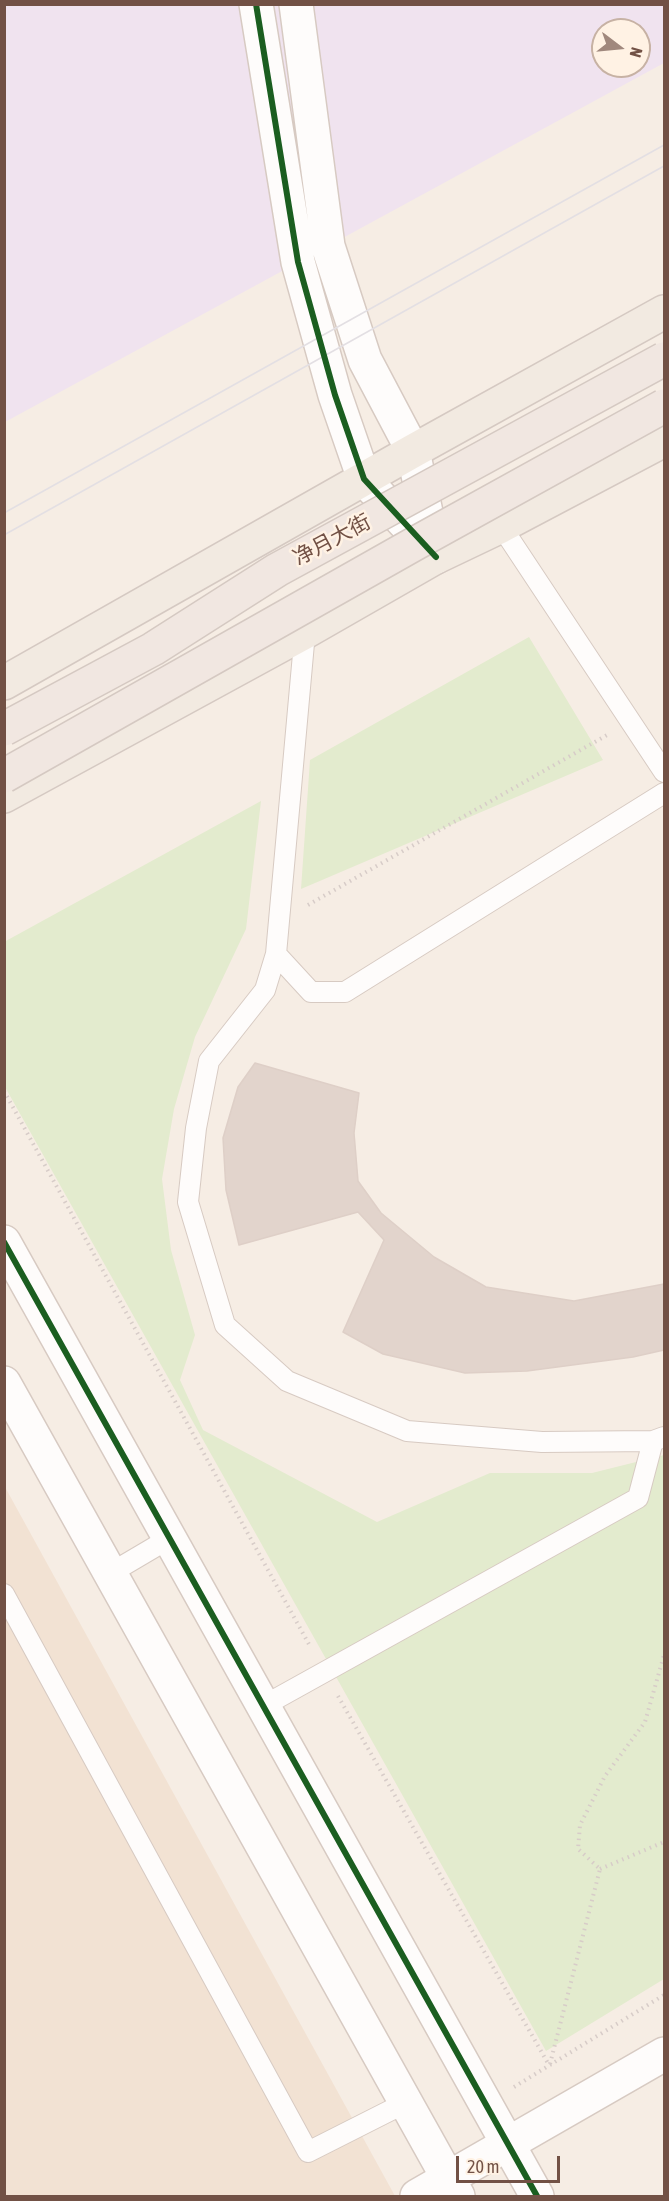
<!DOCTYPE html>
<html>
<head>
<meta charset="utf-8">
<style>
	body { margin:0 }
	#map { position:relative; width:669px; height:2201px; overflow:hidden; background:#f6ede4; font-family:"Asap Condensed",sans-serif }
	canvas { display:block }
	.frame { position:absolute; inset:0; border:6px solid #725145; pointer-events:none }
	.north { position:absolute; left:591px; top:18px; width:60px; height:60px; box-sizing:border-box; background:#fff2e4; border:2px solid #c7b2a4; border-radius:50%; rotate:106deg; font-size:16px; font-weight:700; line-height:24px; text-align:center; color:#725145 }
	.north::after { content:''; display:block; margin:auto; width:21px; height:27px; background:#a0887d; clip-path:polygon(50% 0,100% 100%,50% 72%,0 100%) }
	.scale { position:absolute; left:456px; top:2156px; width:104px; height:27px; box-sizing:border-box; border:3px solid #725145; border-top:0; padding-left:8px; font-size:18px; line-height:21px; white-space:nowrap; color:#725145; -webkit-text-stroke:4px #fff2e4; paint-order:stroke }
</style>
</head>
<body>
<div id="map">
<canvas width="669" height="2201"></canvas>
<div class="frame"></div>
<div class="north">N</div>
<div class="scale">20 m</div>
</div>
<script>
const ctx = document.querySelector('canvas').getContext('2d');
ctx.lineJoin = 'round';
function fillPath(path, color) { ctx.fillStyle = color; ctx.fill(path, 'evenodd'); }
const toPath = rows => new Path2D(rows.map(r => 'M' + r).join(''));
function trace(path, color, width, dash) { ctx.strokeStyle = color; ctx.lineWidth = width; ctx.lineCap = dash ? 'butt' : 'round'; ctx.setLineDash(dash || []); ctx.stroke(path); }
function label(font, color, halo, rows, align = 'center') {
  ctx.font = font + ' "Asap Condensed","Noto Sans SC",sans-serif'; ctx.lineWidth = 5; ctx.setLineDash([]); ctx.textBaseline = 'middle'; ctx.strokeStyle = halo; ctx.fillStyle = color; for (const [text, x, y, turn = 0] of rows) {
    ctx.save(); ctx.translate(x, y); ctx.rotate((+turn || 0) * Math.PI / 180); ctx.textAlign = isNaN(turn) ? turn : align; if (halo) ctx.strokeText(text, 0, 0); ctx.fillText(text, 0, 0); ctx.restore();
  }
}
const residential = toPath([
	[5,1487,395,2196,5,2196]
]);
const education = toPath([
	[5,5,664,5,664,63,5,422],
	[603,30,639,30,639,66,603,66]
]);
const green = toPath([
	[529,637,603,760,301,889,310,760],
	[261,801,246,929,195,1037,174,1109,162,1179,171,1250,195,1335,180,1380,203,1430,377,1522,490,1473,592,1473,664,1455,664,1979,546,2051,5,1087,4,942]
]);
const building = toPath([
	[255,1063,359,1093,354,1133,358,1181,381,1213,434,1257,486,1287,574,1301,664,1284,664,1350,633,1357,527,1371,465,1373,383,1354,343,1332,384,1240,358,1212,239,1245,226,1190,223,1138,238,1087,255,1063]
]);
const path = toPath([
	[308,905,607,735],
	[4,1091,311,1648],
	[338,1696,549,2065],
	[600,1869,664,1842],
	[550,2064,600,1869,578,1849,580,1825,605,1776,645,1722,664,1655],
	[514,2087,664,1995]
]);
const service = toPath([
	[501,526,664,772],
	[305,632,276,954,265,990,209,1061,196,1128,188,1202,225,1325,287,1381,407,1431,542,1442,653,1441,664,1437],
	[276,954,311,992,345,992,664,793],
	[109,1574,170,1538],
	[4,1594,308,2152,405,2103],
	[265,1705,638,1498,653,1441]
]);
const minor = toPath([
	[256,4,298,262,335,395,364,479,436,557],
	[296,4,328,246,365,360,413,451,435,555],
	[417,2196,664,2054]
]);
const tertiary = toPath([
	[4,1242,537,2196],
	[4,1383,458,2196]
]);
const primary = toPath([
	[4,683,413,451,664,312],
	[4,796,305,632,436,557,501,526,664,440]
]);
const tram = toPath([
	[4,513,664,145],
	[4,535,664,166]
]);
const trunkBridge = toPath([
	[4,729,153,649,277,570,664,359],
	[4,776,416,543,664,406]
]);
const cycleway = toPath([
	[256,4,298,262,335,395,364,479,436,557],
	[4,1242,537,2196]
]);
const streetNames = [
	["净月大街",332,540,-28]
];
fillPath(residential, '#f2e2d3');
fillPath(education, '#f0e3ef');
fillPath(green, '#e3ebce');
fillPath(building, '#e2d4cc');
trace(building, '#decfc7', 1.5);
trace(service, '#d7cac2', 22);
trace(minor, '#d7cac2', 36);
trace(tertiary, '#d7cac2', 36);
trace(primary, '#d5c9c2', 36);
trace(path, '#d7ccc8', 4, [1.5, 4.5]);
trace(service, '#fefcfb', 20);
trace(minor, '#fefcfb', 33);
trace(tertiary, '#fefcfb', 33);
trace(primary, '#f2eae1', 33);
trace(tram, '#e3dfe3', 1.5);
trace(trunkBridge, '#d5c9c2', 36, []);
trace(trunkBridge, '#f1e7e1', 33);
trace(cycleway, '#1b5e20', 6);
label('21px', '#725145', '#fff2e4', streetNames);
</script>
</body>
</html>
